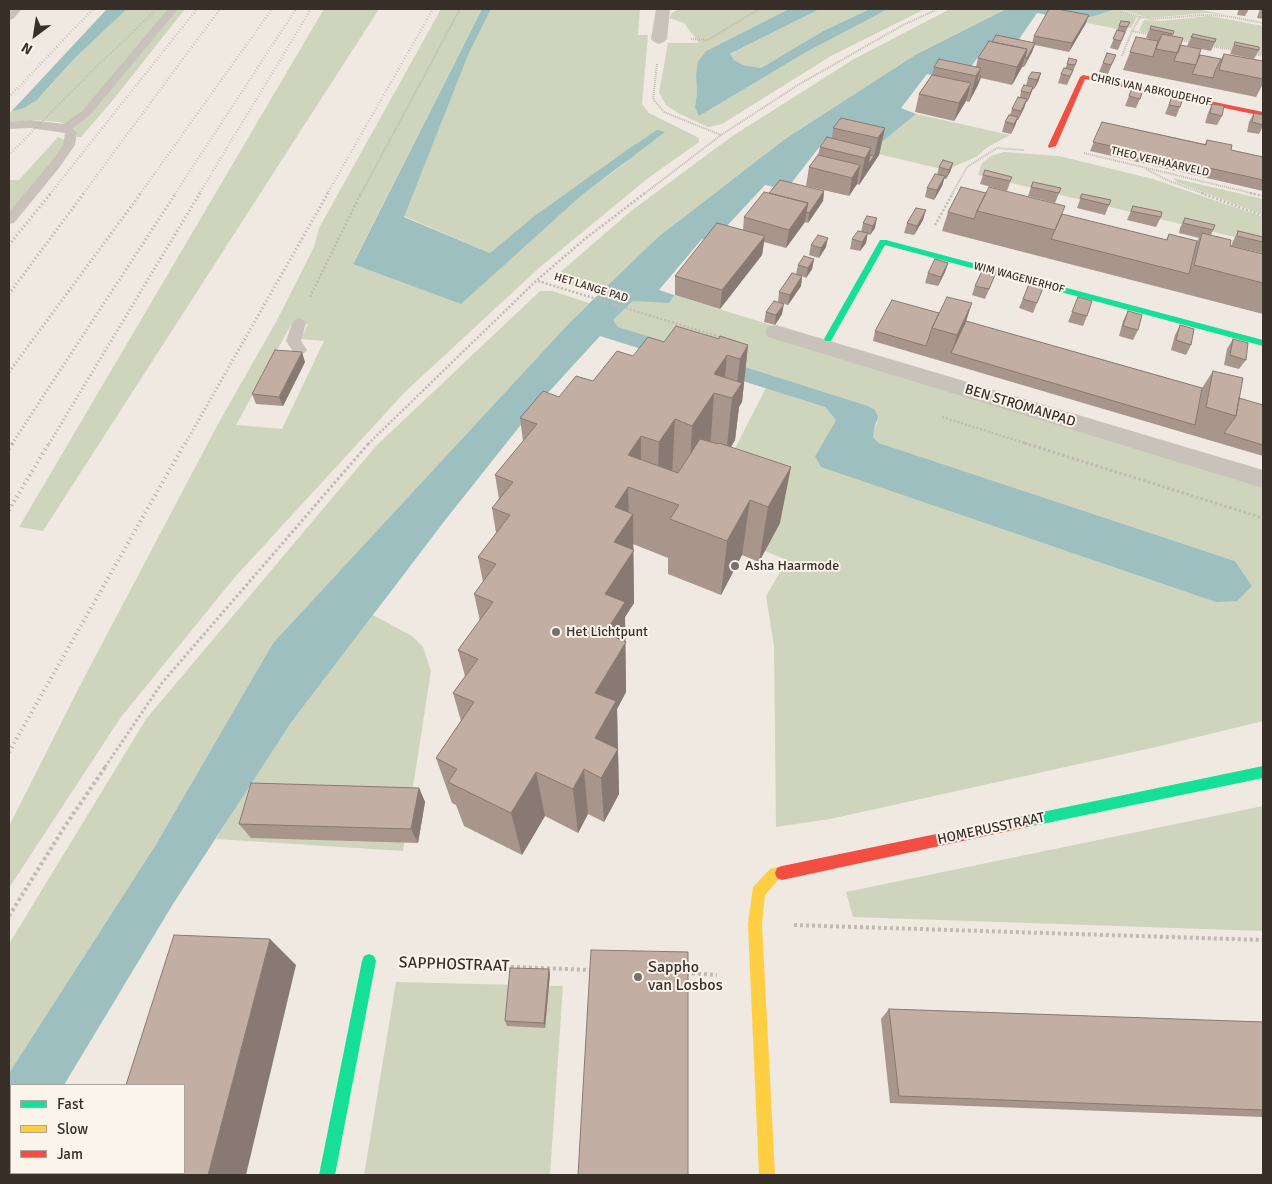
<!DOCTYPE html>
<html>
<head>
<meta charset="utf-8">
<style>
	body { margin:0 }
	#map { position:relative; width:1272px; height:1184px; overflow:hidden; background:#efe9e2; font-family:Signika,sans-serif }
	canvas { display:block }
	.frame { position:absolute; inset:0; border:10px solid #392f29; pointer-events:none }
	.legend { position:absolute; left:10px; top:1084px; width:175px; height:90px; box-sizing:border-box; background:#fbf4ea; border:1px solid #ada59d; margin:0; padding:6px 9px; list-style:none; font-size:15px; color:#392f29 }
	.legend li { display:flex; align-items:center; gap:10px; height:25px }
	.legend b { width:25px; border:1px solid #ada59d }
	.north { position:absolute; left:10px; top:10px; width:50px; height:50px; -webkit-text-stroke:4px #fbf4ea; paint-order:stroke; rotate:211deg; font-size:14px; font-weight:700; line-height:20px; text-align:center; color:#392f29 }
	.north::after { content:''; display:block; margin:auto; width:18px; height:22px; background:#392f29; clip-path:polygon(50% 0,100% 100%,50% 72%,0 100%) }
</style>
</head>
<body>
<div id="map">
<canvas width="1272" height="1184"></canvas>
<div class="frame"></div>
<ul class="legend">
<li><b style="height:6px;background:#16e098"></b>Fast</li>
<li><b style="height:6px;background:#ffcf43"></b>Slow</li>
<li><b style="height:6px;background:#f24e42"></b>Jam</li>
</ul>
<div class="north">N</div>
</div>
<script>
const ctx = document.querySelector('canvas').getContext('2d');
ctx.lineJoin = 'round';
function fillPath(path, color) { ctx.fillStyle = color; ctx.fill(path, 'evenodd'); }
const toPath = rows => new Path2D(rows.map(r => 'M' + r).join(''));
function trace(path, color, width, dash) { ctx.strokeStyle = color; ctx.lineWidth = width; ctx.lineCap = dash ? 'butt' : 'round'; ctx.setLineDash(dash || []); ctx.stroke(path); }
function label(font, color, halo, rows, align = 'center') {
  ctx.font = font + ' Signika,sans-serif'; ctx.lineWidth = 4; ctx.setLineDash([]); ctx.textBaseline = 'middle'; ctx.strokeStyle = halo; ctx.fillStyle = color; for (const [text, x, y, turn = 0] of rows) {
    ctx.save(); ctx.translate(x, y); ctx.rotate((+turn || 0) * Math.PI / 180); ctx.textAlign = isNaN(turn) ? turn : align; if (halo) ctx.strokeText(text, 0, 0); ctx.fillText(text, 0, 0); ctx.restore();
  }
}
const green = toPath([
	[127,9,185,9,113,100,81,137,77,137,76,130,71,126,59,122,34,120,9,122,9,112,31,104,44,93,76,57],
	[324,9,379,9,43,531,19,527],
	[441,9,482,9,353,263,461,303,582,195,628,161,533,217,490,253,404,216,469,53,491,9,640,9,638,35,648,35,642,104,649,113,699,138,699,142,647,179,539,268,405,392,235,577,121,717,9,888,9,826,85,676,218,424,276,322,314,247,319,228],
	[292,323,308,324,301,339,324,341,282,429,236,425],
	[679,9,789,9,706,51,696,76,697,92,695,107,888,9,925,9,831,56,722,124,708,127,678,113,666,105,659,93,668,43,699,43,684,23,669,18,672,13],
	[820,9,870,9,823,31,761,68,743,65,734,60,729,55],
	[950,9,1006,9,915,55,785,139,658,237,599,295,560,281,557,275,631,211,731,137,854,59],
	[1114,9,1137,17,1131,28,1124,27,1122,30,1078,21],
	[1120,9,1196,9,1227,15,1206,13,1149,18],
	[1210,16,1263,26,1263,55,1142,32,1139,30,1144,20,1160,21],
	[916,114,1010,135,988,147,976,157,953,167,950,171,870,152],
	[58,137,64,140,66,145,9,214,9,180,19,180],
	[1004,152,1059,156,1153,179,1263,217,1263,244,978,175,982,163,991,156],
	[1173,178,1263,199,1263,215,1177,182],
	[540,291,552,291,589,303,571,321,273,643,155,846,9,1073,9,944,146,719,376,446],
	[674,295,774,326,768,335,1263,487,1263,721,1156,747,830,819,776,827,774,646,766,596,787,560,760,549,714,489,766,388,825,407,836,420,815,456,1252,586,1235,561,879,443,873,437,874,429,878,422,617,327,613,320,633,301],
	[373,615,412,636,423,647,431,671,403,851,216,839,252,780,290,724],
	[1263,806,1263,931,853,917,846,892],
	[396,982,563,986,550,1175,364,1175]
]);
const water = toPath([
	[100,9,127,9,76,57,37,100,24,108,9,112,9,98,12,97],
	[482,9,491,9,469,53,404,217,490,253,533,217,627,150,657,130,665,132,582,195,461,304,353,264],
	[789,9,820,9,730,54,734,60,743,65,761,68,823,31,870,9,888,9,806,52,699,116,695,107,697,92,696,76,698,62,706,51],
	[1006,9,1116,9,1078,21,1037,13,1013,48,989,43,960,81,927,74,901,108,916,114,870,152,824,141,786,190,765,185,712,242,702,239,659,290,674,295,669,303,633,301,613,320,618,327,868,406,875,410,878,417,874,429,873,437,879,443,1235,561,1252,586,1237,601,1216,602,821,467,815,456,836,420,825,407,600,336,535,407,446,519,290,724,173,904,64,1085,11,1085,13,1173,9,1175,9,1073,155,846,273,643,571,321,658,237,785,139,915,55]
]);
const pier = toPath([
	[96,9,107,9,9,114,9,96,19,90]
]);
const pathFar3 = toPath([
	[1116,9,1140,17],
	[1152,35,1132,31,1140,17,1152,19,1203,15,1226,16,1263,23],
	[691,39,708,40,759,9],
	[1178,40,1191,42],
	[1210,46,1233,50],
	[1254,54,1263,56],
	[1122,56,1132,31],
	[657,64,653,99,664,112,721,135],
	[1084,153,1255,194],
	[1146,169,1167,180,1205,194],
	[361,194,460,9],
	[644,194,721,135,798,85,903,25,938,9],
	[952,194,967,167,997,148,1024,150]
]);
const pathFar2 = toPath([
	[1201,193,1263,216],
	[1250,193,1263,196],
	[935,225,953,193],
	[538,281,723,338],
	[310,297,361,193],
	[942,417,1028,444],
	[368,444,537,280,586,238,645,193]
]);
const pathFar1 = toPath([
	[1024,443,1263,518],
	[105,767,162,683,369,443]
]);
const path = toPath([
	[9,916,65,826,106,766],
	[794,925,1263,940],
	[409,963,592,970],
	[686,973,717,975]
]);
const lane = toPath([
	[12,9,22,9,13,19,9,20,9,12,12,9],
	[168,9,178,9,90,115,73,128,77,132,75,145,59,168,14,223,9,224,9,212,51,162,63,145,65,133,30,128,9,129,9,122,30,120,64,124,82,111,168,9],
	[299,318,304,320,306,323,301,341,307,350,304,353,299,355,294,353,286,341,292,323,294,320,299,318]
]);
const street = toPath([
	[656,9,670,9,667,39,664,42,659,44,654,42,651,39,656,9],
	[776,325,1263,470,1263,488,768,337,765,332,768,327,776,325]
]);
const fast = toPath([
	[880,240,886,240,1263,340,1263,346,885,245,832,339,831,341,825,341,824,339,880,240],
	[1263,766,1263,778,1023,828,1018,826,1016,822,1018,818,1023,816,1263,766],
	[369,954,374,956,376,961,335,1175,319,1175,362,961,364,956,369,954]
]);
const slow = toPath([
	[782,866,787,868,789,873,787,878,778,880,765,895,762,924,775,1175,759,1175,748,924,753,887,770,869,782,866]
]);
const jam = toPath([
	[1083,75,1263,112,1263,116,1085,79,1056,146,1049,148,1048,146,1080,77,1083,75],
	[1023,816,1028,818,1030,822,1028,826,1023,828,782,880,777,878,775,873,777,868,782,866,1023,816]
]);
const railFar2 = toPath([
	[9,97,93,9],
	[9,155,95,68,157,9],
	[50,194,197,9],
	[83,194,220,9],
	[140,194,272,9],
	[175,194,296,9],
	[199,194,311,9],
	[327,194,433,9]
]);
const railFar1 = toPath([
	[9,245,51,193],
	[9,294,84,193],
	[9,372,141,193],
	[12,444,176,193],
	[49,444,200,193],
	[185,444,328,193]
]);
const rail = toPath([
	[9,449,13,443],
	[9,510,49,443],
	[9,752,185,443]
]);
const wall = toPath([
	[1239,9,1249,9,1245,16,1237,15],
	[1260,9,1263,9,1263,19,1257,18],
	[1121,21,1130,22,1118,50,1110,48],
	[1086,23,1069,52,1035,45,1032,52,1024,67,1022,67,1012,85,981,78,978,85,969,102,966,101,954,121,915,112,919,94,932,75,934,67,976,67,978,58,992,42,1032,43,1034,36],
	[1151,26,1174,31,1172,36,1180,45,1200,55,1221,59,1224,54,1263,61,1263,84,1256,97,1123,70,1136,37,1158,41,1146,38],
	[1193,34,1215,42,1211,51,1187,46],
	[1235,42,1259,50,1254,59,1230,54],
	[1107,53,1116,55,1108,74,1099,72],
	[1077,60,1074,69,1067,85,1058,83,1061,74,1065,69,1067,64],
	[1041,73,1038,82,1034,89,1033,89,1030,96,1027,102,1026,102,1024,108,1018,120,1017,120,1011,134,1002,132,1005,122,1010,115,1012,109,1020,97,1021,91,1026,86,1028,78],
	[1132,88,1140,99,1136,108,1125,106],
	[1172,96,1180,107,1176,117,1165,114],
	[1212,104,1222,116,1217,125,1205,123,1208,113],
	[1254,113,1263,115,1263,126,1259,134,1247,132,1249,122],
	[1102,122,1205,144,1207,140,1231,150,1263,157,1263,191,1090,151],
	[833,128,885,128,879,155,859,185,857,184,849,196,806,186,809,167,818,155,820,147,832,139],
	[953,163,950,172,946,179,944,179,942,186,934,200,925,197,927,188,937,175,939,167],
	[983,175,1012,177,1007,191,980,184],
	[961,187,1062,214,1166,240,1169,234,1197,241,1199,238,1179,233,1180,228,1185,218,1213,230,1211,235,1230,246,1263,254,1263,314,942,231,948,212],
	[1031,187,1061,188,1055,203,1028,196],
	[824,191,823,201,808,223,805,222,786,248,764,242,762,255,720,309,675,295,675,276,743,230,744,217,769,193],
	[1082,194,1111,200,1105,215,1077,208],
	[1133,206,1161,217,1156,227,1127,220],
	[867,216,875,228,870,235,867,234,866,243,860,251,850,249,852,239,861,232,863,223],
	[923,220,914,235,904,233,907,223],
	[1238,231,1263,237,1263,252,1262,253,1231,246,1233,241],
	[811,245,826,247,819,258,809,255],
	[814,259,812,269,806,278,802,276,801,286,788,305,778,302,779,292,796,274,798,265],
	[948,263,945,272,938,286,925,283,928,273],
	[1029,284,1043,288,1033,313,1019,308],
	[991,285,985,299,972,295,975,286],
	[1078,297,1087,316,1083,326,1068,322],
	[1128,311,1138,330,1133,340,1119,336,1123,321],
	[766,312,782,314,775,325,764,322],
	[966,321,1202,388,1213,371,1239,398,1263,405,1263,456,873,341,875,331],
	[1180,325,1191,345,1186,355,1171,350,1175,335],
	[719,339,748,345,742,402,739,407,735,440,731,447,780,523,759,562,742,555,721,595,668,574,668,558,633,544,634,603,625,617,626,692,617,709,619,794,604,822,588,814,578,833,545,816,522,855,464,826,456,805,452,803,436,758,461,721,453,693,465,676,458,650,480,621,474,594,483,582,478,557,496,533,492,508,499,499,495,475,523,441,520,418,559,397,593,381,633,356,664,342],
	[1233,339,1246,360,1239,369,1224,365,1227,349],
	[305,362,283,406,256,404,252,394],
	[419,788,425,802,418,843,251,838,239,824],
	[549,969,550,974,545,1028,507,1026,505,1021],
	[889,1009,1263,1022,1263,1117,890,1103,881,1019]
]);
const shadedWall = toPath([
	[1089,15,1086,23,1069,52,1072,43],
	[1035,43,1032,52,1024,67,1027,58],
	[1027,49,1022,67,1012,85,1017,67],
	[981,68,976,84,981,76,978,85,969,102,976,76],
	[1041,73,1038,82,1034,89,1037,80],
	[971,83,966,101,954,121,959,103],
	[1033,87,1030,96,1027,102,1030,93],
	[1027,99,1024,108,1018,120,1021,111],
	[1018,117,1015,126,1011,134,1014,124],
	[885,128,879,155,859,185,865,158,871,148,868,165,874,156,878,138],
	[953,163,950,172,946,179,949,170],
	[860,165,857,184,849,196,852,178],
	[945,176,942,186,934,200,937,190],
	[824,191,823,201,808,223,809,213],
	[808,203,805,222,786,248,789,230],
	[926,210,923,220,914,235,917,226],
	[877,218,875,228,870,235,873,226],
	[868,233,866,243,860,251,862,242],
	[765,236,762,255,720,309,722,290],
	[828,238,826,247,819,258,821,248],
	[814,259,812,269,806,278,808,268],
	[948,263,945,272,938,286,941,277],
	[802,276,801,286,788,305,790,295],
	[972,303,963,331,951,353,957,335],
	[784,304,782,314,775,325,776,315],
	[748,345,742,402,739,407,735,440,726,455,732,398,736,392,740,359],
	[302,352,305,362,283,406,279,397],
	[727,355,723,395,714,393,710,450,689,482,692,426,714,374],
	[675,419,672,476,657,499,659,442],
	[641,436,641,491,628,487,629,520,633,514,634,603,625,617,626,692,617,709,619,794,604,822,601,778,595,738,595,693,605,633,605,594,614,542,615,507,628,455],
	[791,467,780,523,759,562,768,507],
	[750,500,742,555,721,595,727,541],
	[584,769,588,814,578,833,573,789],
	[536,772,545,816,522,855,511,813],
	[419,788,425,802,418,843,411,829],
	[270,939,296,965,246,1175,208,1175],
	[549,969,550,974,545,1028,544,1023]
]);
const building = toPath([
	[1049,9,1057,9,1089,15,1072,43,1034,36,1049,9],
	[1121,21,1130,22,1127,27,1119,26,1121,21],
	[1151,26,1174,31,1173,34,1150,29,1151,26],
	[1117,30,1125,32,1121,41,1113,39,1117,30],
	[1162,34,1183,38,1178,53,1156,49,1162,34],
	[1193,34,1216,39,1215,42,1191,37,1193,34],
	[996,35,1035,43,1027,58,1025,58,1027,49,992,42,996,35],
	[1136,37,1158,41,1153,57,1130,52,1136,37],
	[989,41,1027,49,1017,67,978,58,989,41],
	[1235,42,1259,47,1259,50,1234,45,1235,42],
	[1180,45,1201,49,1196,65,1174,61,1180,45],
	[1107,53,1116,55,1111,65,1103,63,1107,53],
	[1224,54,1263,61,1263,79,1219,70,1224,54],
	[1200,55,1221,59,1215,71,1213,78,1192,74,1200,55],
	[1069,58,1077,60,1075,65,1067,64,1069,58],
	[939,59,981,68,976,76,934,67,939,59],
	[1064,68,1073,70,1070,76,1061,74,1064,68],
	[1032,72,1041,73,1037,80,1028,78,1032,72],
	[932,75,971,83,959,103,919,94,932,75],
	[978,76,981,76,976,84,978,76],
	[1024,85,1033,87,1030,93,1021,91,1024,85],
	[1132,88,1143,90,1140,99,1129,96,1132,88],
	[1172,96,1183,98,1180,107,1169,105,1172,96],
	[1018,97,1027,99,1021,111,1012,109,1018,97],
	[1212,104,1224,106,1222,116,1210,113,1212,104],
	[1254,113,1263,115,1263,125,1252,122,1254,113],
	[1009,115,1018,117,1014,124,1005,122,1009,115],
	[841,118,885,128,878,138,833,128,841,118],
	[1102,122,1206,145,1207,140,1232,145,1231,150,1263,157,1263,180,1093,142,1102,122],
	[827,137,871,148,865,158,820,147,827,137],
	[818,155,860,165,852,178,809,167,818,155],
	[870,155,874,156,868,165,870,155],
	[943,160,953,163,949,170,939,167,943,160],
	[985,170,1012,177,1010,181,983,175,985,170],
	[935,174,945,176,937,190,927,188,935,174],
	[780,180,824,191,809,213,806,212,808,203,769,193,780,180],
	[1033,182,1061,188,1059,193,1031,187,1033,182],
	[961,187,986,193,977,211,974,219,948,212,961,187],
	[989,187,1065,206,1055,230,977,211,989,187],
	[764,192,808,203,789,230,744,217,764,192],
	[1082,194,1111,200,1109,205,1080,198,1082,194],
	[1133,206,1162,212,1161,217,1131,211,1133,206],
	[916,208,926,210,917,226,907,223,916,208],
	[1062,214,1167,240,1169,234,1197,241,1189,274,1051,239,1062,214],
	[867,216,877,218,873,226,863,223,867,216],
	[1185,218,1215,225,1213,230,1183,223,1185,218],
	[717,223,765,236,722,290,675,276,717,223],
	[858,231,868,233,862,242,852,239,858,231],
	[1238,231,1263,237,1263,242,1237,236,1238,231],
	[1202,233,1231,240,1230,246,1263,254,1263,283,1194,265,1202,233],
	[818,235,828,238,821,248,811,245,818,235],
	[804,256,814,259,808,268,798,265,804,256],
	[935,259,948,263,941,277,928,273,935,259],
	[982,271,995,275,989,289,975,286,982,271],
	[792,273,802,276,790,295,779,292,792,273],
	[1029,284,1043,288,1037,303,1023,299,1029,284],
	[947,297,972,303,957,335,932,328,947,297],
	[1078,297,1092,301,1087,316,1072,312,1078,297],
	[892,300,939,313,932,328,926,346,875,331,892,300],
	[774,301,784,304,776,315,766,312,774,301],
	[1128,311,1142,315,1138,330,1123,326,1128,311],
	[966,321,1202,388,1195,425,951,353,966,321],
	[1180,325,1194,329,1191,345,1176,340,1180,325],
	[676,326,719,339,720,336,748,345,740,359,727,355,714,374,742,383,732,398,714,393,692,426,675,419,659,442,641,436,628,455,678,473,700,439,718,444,719,443,791,467,768,507,750,500,727,541,670,519,679,505,628,487,615,507,633,514,614,542,634,550,605,594,625,602,605,633,626,642,595,693,616,701,595,738,618,749,601,778,584,769,573,789,536,772,511,813,448,782,457,769,436,758,474,702,453,693,478,659,458,650,493,602,474,594,496,564,478,557,510,515,492,508,513,482,495,475,537,424,520,418,543,391,559,397,576,376,593,381,617,351,633,356,648,337,664,342,676,326],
	[1233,339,1248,343,1246,360,1230,355,1233,339],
	[275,350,302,352,279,397,252,394,275,350],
	[1213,371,1243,378,1236,416,1206,407,1213,371],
	[1239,398,1263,405,1263,445,1224,433,1236,416,1239,398],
	[251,783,419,788,411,829,239,824,251,783],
	[174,935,270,939,208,1175,98,1175,98,1173,184,1173,184,1085,126,1085,174,935],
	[591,950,688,952,688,1175,578,1175,591,950],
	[510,968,549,969,544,1023,505,1021,510,968],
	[889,1009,1263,1022,1263,1110,899,1096,889,1009]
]);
const markers = [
	[735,566,5,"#79706a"],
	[556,632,5,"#79706a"],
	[638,977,5,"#79706a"]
];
const farStreetnames = [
	["CHRIS VAN ABKOUDEHOF",1151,90,12],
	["THEO VERHAARVELD",1160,162,13],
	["WIM WAGENERHOF",1019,278,15],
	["HET LANGE PAD",591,288,17]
];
const streetNames = [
	["BEN STROMANPAD",1020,406,17],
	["HOMERUSSTRAAT",991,829,-12]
];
const poiNames = [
	["Asha Haarmode",745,566],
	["Het Lichtpunt",566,632]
];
const nearStreetnames = [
	["SAPPHOSTRAAT",454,965,2]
];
const nearPoinames = [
	["Sappho",648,968],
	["van Losbos",648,986]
];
fillPath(green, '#cfd5bc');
fillPath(water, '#9ebfc0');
fillPath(pier, '#efe9e2');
trace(pathFar3, '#c1bab3', 2, [1, 1]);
trace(pathFar2, '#c1bab3', 2.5, [2, 2]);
trace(pathFar1, '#c1bab3', 3, [2.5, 2.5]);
trace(path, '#c1bab3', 4, [3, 3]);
fillPath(lane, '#c8c2bb');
fillPath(street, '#c8c2bb');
fillPath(fast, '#16e098');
fillPath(slow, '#ffcf43');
fillPath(jam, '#f24e42');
trace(railFar2, '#b0aaa5', 2.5, [0.5, 2.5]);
trace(railFar1, '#b0aaa5', 3, [1, 3]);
trace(rail, '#b0aaa5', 4, [1, 4]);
fillPath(wall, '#a8968c');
fillPath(shadedWall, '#887a72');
fillPath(building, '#c3aea3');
trace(building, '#887a72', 1);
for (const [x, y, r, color] of markers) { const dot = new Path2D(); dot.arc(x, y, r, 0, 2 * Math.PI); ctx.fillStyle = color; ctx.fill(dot); trace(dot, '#fbf4ea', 2); }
label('11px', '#392f29', '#fbf4ea', farStreetnames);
label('14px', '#392f29', '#fbf4ea', streetNames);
label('14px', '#392f29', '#fbf4ea', poiNames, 'left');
label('16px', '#392f29', '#fbf4ea', nearStreetnames);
label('16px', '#392f29', '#fbf4ea', nearPoinames, 'left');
</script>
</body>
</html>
